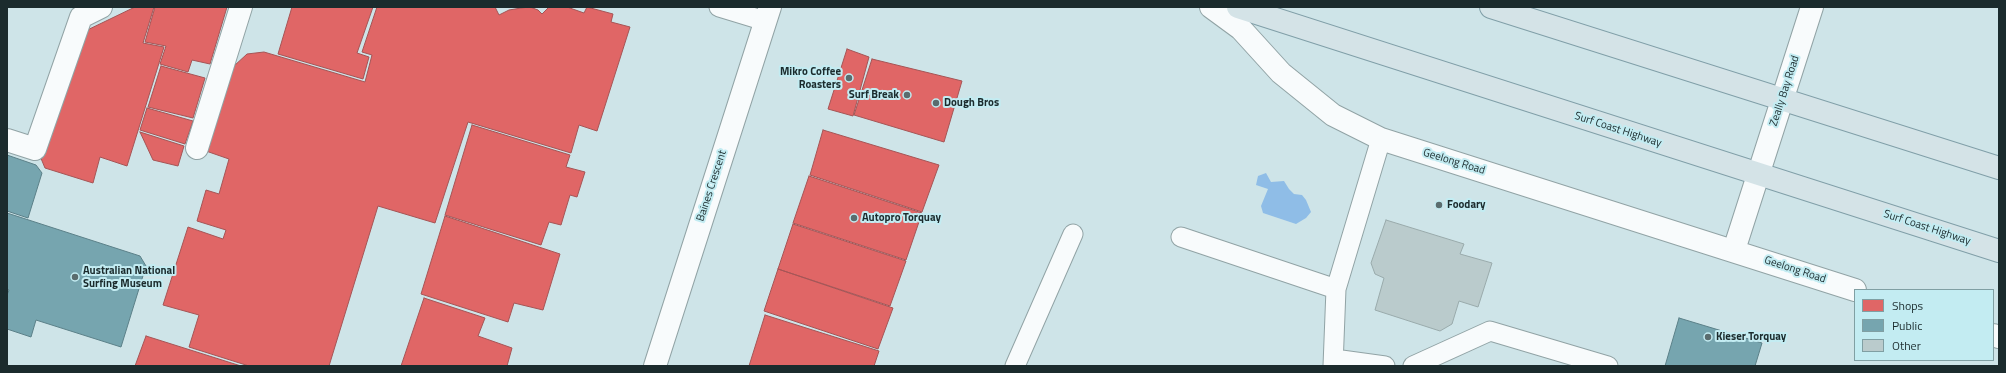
<!DOCTYPE html>
<html>
<head>
<meta charset="utf-8">
<style>
	body { margin:0 }
	#map { position:relative; width:2006px; height:373px; overflow:hidden; background:#cee4e8; font-family:"Titillium Web",sans-serif }
	canvas { display:block }
	.frame { position:absolute; inset:0; border:8px solid #1b2b2d; pointer-events:none }
	.legend { position:absolute; left:1854px; top:289px; width:140px; height:72px; box-sizing:border-box; background:#c3ecf2; border:1px solid #809fa3; margin:0; padding:5px 7px; list-style:none; font-size:12px; color:#1b2b2d }
	.legend li { display:flex; align-items:center; gap:8px; height:20px }
	.legend b { width:20px; border:1px solid #809fa3 }
</style>
</head>
<body>
<div id="map">
<canvas width="2006" height="373"></canvas>
<div class="frame"></div>
<ul class="legend">
<li><b style="height:11px;background:#e06666"></b>Shops</li>
<li><b style="height:11px;background:#76a5af"></b>Public</li>
<li><b style="height:11px;background:#bacbcc"></b>Other</li>
</ul>
</div>
<script>
const ctx = document.querySelector('canvas').getContext('2d');
ctx.lineJoin = 'round';
function fillPath(path, color) { ctx.fillStyle = color; ctx.fill(path, 'evenodd'); }
const toPath = rows => new Path2D(rows.map(r => 'M' + r).join(''));
function trace(path, color, width, dash) { ctx.strokeStyle = color; ctx.lineWidth = width; ctx.lineCap = dash ? 'butt' : 'round'; ctx.setLineDash(dash || []); ctx.stroke(path); }
function label(font, color, halo, rows, align = 'center') {
  ctx.font = font + ' "Titillium Web",sans-serif'; ctx.lineWidth = 4; ctx.setLineDash([]); ctx.textBaseline = 'middle'; ctx.strokeStyle = halo; ctx.fillStyle = color; for (const [text, x, y, turn = 0] of rows) {
    ctx.save(); ctx.translate(x, y); ctx.rotate((+turn || 0) * Math.PI / 180); ctx.textAlign = isNaN(turn) ? turn : align; if (halo) ctx.strokeText(text, 0, 0); ctx.fillText(text, 0, 0); ctx.restore();
  }
}
const water = toPath([
	[1266,173,1271,182,1284,181,1289,189,1294,194,1302,195,1306,200,1311,212,1306,218,1296,224,1263,213,1261,206,1268,189,1256,185,1258,176]
]);
const shops = toPath([
	[135,7,154,7,143,43,164,47,127,166,100,157,93,183,45,168,40,156,77,35,135,7],
	[155,7,227,7,210,64,192,60,188,72,160,64,166,46,145,42,155,7],
	[292,7,373,7,357,53,369,57,363,79,278,54,292,7],
	[377,7,495,7,499,15,509,10,521,8,530,7,538,10,542,14,549,7,567,7,584,13,587,7,613,14,611,22,630,27,597,131,579,125,571,153,468,122,435,223,378,206,329,366,249,366,189,347,199,315,163,305,188,227,223,239,226,230,197,221,206,190,219,194,229,159,206,151,234,66,247,54,264,52,365,82,372,55,362,52,377,7],
	[847,49,869,57,853,116,828,109,847,49],
	[872,59,962,81,944,142,854,115,872,59],
	[161,66,205,78,193,118,148,107,161,66],
	[147,108,193,121,185,144,140,130,147,108],
	[472,125,570,155,566,167,585,172,577,197,570,195,561,225,549,222,541,245,445,215,472,125],
	[823,130,939,165,922,212,810,175,823,130],
	[140,132,184,146,178,166,153,160,140,132],
	[809,176,922,213,906,260,793,223,809,176],
	[445,216,560,254,543,310,514,303,508,322,421,294,445,216],
	[793,224,906,261,890,306,778,269,793,224],
	[778,269,893,308,878,349,764,311,778,269],
	[424,298,485,318,478,336,512,348,507,366,401,366,424,298],
	[765,315,879,351,874,366,749,366,765,315],
	[146,336,241,366,135,366,146,336]
]);
const public = toPath([
	[7,155,36,165,42,173,28,218,7,211,7,155],
	[7,213,140,256,146,266,121,347,36,320,31,337,7,329,7,295,9,290,7,289,7,213],
	[1679,318,1762,343,1755,366,1665,366,1679,318]
]);
const building = toPath([
	[1386,220,1464,244,1460,254,1492,263,1478,307,1459,301,1452,324,1440,331,1375,310,1384,278,1375,274,1371,263,1386,220]
]);
const lane = toPath([
	[719,7,765,21],
	[1181,237,1336,289],
	[1334,359,1385,366],
	[1015,366,1073,234],
	[1333,366,1336,289,1381,139],
	[1413,366,1490,331,1608,366]
]);
const street = toPath([
	[1211,7,1241,29,1281,73,1333,115,1381,139,1855,290],
	[7,140,35,149,81,17,101,7],
	[197,148,241,7],
	[1734,250,1812,7],
	[1993,335,1999,337],
	[655,366,770,7]
]);
const primary = toPath([
	[1238,7,1999,251],
	[1491,7,1999,168]
]);
const markers = [
	[849,78,4,"#5a6c6e"],
	[907,95,4,"#5a6c6e"],
	[936,103,4,"#5a6c6e"],
	[1439,205,4,"#5a6c6e"],
	[854,218,4,"#5a6c6e"],
	[75,277,4,"#5a6c6e"],
	[1708,337,4,"#5a6c6e"]
];
const poiNames = [
	["Mikro Coffee",841,72,"right"],
	["Roasters",841,85,"right"],
	["Surf Break",899,95,"right"],
	["Dough Bros",944,103],
	["Foodary",1447,205],
	["Autopro Torquay",862,218],
	["Australian National",83,271],
	["Surfing Museum",83,284],
	["Kieser Torquay",1716,337]
];
const streetNames = [
	["Zeally Bay Road",1785,91,-72],
	["Surf Coast Highway",1618,130,18],
	["Geelong Road",1454,162,17],
	["Baines Crescent",712,186,-72],
	["Surf Coast Highway",1927,228,18],
	["Geelong Road",1795,270,18]
];
fillPath(water, '#8fbde7');
fillPath(shops, '#e06666');
trace(shops, '#a55455', 1);
fillPath(public, '#76a5af');
trace(public, '#5b8088', 1);
fillPath(building, '#bacbcc');
trace(building, '#99aaab', 1);
trace(lane, '#91a3a5', 21);
trace(street, '#91a3a5', 24);
trace(primary, '#809fa8', 24);
trace(lane, '#f8fbfc', 19);
trace(street, '#f8fbfc', 22);
trace(primary, '#d4e3e7', 22);
for (const [x, y, r, color] of markers) { const dot = new Path2D(); dot.arc(x, y, r, 0, 2 * Math.PI); ctx.fillStyle = color; ctx.fill(dot); trace(dot, '#c3ecf2', 1.5); }
label('bold 11px', '#1b2b2d', '#c3ecf2', poiNames, 'left');
label('11px', '#1b2b2d', '#c3ecf2', streetNames);
</script>
</body>
</html>
